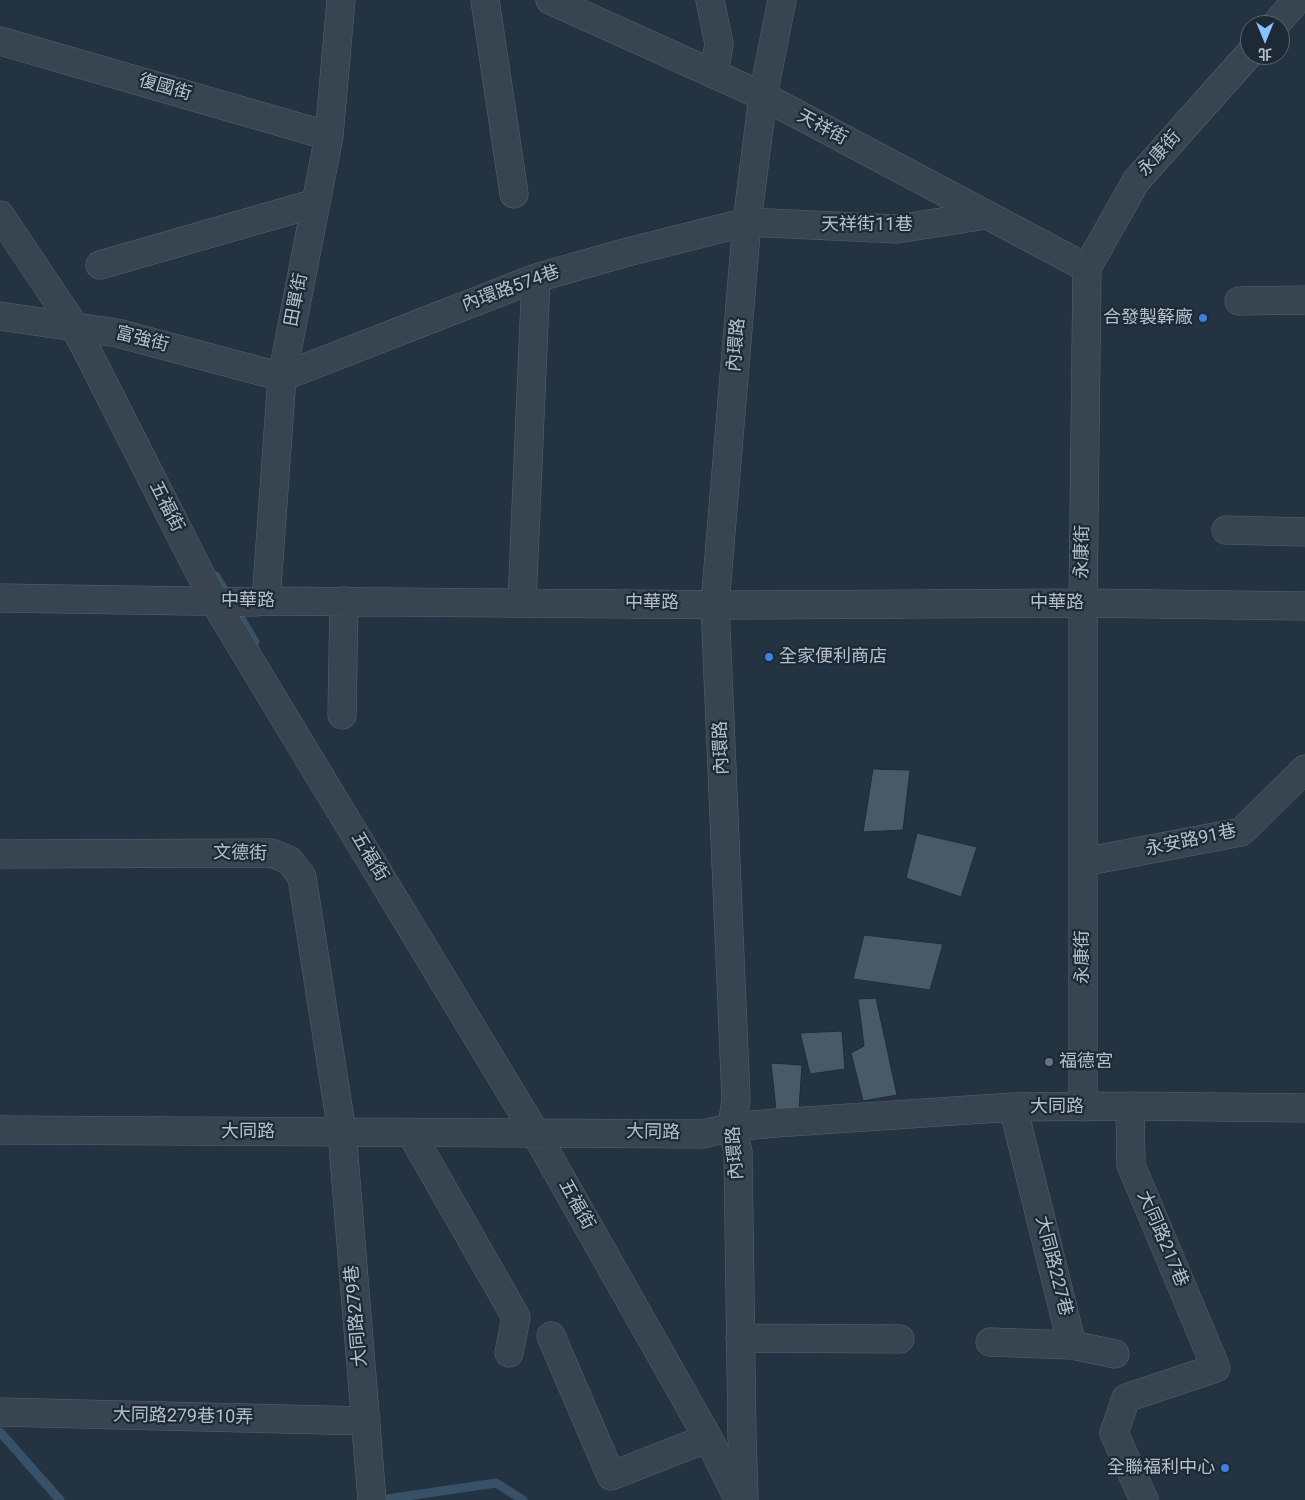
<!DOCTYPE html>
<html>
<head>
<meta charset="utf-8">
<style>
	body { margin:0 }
	#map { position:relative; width:1305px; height:1500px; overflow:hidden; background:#243341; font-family:Roboto,"Noto Sans TC",sans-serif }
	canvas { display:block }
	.north { position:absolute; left:1240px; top:15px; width:50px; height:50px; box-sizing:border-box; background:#1d2a36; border:1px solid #5a6672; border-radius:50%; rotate:180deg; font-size:14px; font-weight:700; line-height:20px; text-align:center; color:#b5c0cb }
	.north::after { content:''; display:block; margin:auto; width:18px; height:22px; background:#88c1fc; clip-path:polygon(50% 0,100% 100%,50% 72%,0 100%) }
</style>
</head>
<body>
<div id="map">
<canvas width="1305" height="1500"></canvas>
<div class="north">北</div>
</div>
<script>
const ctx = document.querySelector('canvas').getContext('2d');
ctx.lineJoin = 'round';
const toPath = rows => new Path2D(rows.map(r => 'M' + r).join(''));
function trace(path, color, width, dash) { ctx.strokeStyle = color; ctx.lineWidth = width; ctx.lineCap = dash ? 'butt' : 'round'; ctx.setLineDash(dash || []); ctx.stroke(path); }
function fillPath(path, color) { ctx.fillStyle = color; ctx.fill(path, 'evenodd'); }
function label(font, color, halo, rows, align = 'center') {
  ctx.font = font + ' Roboto,"Noto Sans TC",sans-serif'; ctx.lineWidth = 4.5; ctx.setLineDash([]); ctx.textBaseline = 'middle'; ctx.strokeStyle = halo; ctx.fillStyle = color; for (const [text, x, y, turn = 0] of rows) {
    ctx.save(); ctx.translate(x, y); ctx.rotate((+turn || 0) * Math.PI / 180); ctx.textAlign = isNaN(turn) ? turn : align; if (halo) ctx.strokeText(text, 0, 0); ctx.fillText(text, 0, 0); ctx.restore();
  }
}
const stream = toPath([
	[216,576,255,642],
	[0,1432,60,1500],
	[387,1499,496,1483,523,1500]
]);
const building = toPath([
	[873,769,910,770,903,830,863,832,873,769],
	[917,833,977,847,961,897,906,878,917,833],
	[864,935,943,944,930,990,853,979,864,935],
	[876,998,897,1095,863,1101,851,1053,864,1046,858,999,876,998],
	[842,1031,845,1069,810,1074,800,1033,842,1031],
	[771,1063,802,1065,799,1108,776,1110,771,1063]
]);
const minor = toPath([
	[485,0,514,194],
	[550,0,763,96,1087,268],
	[710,0,719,44,714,74],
	[1275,25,1296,1],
	[0,41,329,136],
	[0,215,75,327,214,601,536,1134,708,1438,739,1500],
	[100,265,316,203],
	[1239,301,1305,300],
	[0,316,117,333,282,377,536,278,624,253,747,222,897,229,986,215],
	[1226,530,1305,532],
	[0,598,254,602,266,601,747,605,1083,603,1305,606],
	[266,601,282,377,329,136,341,0],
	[522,602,536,278],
	[342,715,344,601],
	[0,854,271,853,289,860,302,877,342,1132,372,1500],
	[1083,862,1241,832,1305,769],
	[1130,1106,1131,1165,1216,1368,1126,1398,1114,1433,1144,1500],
	[1083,1107,1083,603,1087,268,1136,181,1250,53],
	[0,1130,703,1134,732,1127,776,1123,1013,1107,1130,1106,1305,1108],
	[411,1133,516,1317,509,1353],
	[551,1336,611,1476,708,1438],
	[740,1338,900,1339],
	[990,1342,1072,1345,1013,1107],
	[1072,1345,1115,1354],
	[0,1412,366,1421],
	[744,1500,742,1435,738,1152,732,1127,736,1099,715,604,747,222,763,96,782,0]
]);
const markers = [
	[1203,318,5,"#3f7fe0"],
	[769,657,5,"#3f7fe0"],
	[1049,1062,5,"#6b7280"],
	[1225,1468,5,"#3f7fe0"]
];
const streetNames = [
	["復國街",165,88,16],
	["天祥街",822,128,28],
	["永康街",1160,154,-48],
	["天祥街11巷",867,225],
	["內環路574巷",511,289,-20],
	["田單街",297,300,-79],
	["富強街",142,340,14],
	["內環路",737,345,-85],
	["五福街",166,507,63],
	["永康街",1083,552,-89],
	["中華路",248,601],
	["中華路",652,603],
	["中華路",1057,603],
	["內環路",722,748,-92],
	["永安路91巷",1191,841,-12],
	["文德街",240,854,1],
	["五福街",369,857,59],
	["永康街",1083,957,-90],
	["大同路",1057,1107],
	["大同路",248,1132],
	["大同路",653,1133,1],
	["內環路",736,1153,-94],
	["五福街",576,1205,61],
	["大同路217巷",1162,1239,67],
	["大同路227巷",1053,1266,76],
	["大同路279巷",357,1316,-95],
	["大同路279巷10弄",183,1417,1]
];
const poiNames = [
	["合發製簳廠",1193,318],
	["全家便利商店",779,657,"left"],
	["福德宮",1059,1062,"left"],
	["全聯福利中心",1215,1468]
];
trace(stream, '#375169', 9);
fillPath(building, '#485967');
trace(building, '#1f2c38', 1);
trace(minor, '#56636e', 29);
trace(minor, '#384551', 28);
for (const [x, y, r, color] of markers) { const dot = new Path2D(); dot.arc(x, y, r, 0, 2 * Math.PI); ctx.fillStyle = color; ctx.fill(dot); trace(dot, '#1d2a36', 2); }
label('18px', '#b5c0cb', '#1d2a36', streetNames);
label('18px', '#b5c0cb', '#1d2a36', poiNames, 'right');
</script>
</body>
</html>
